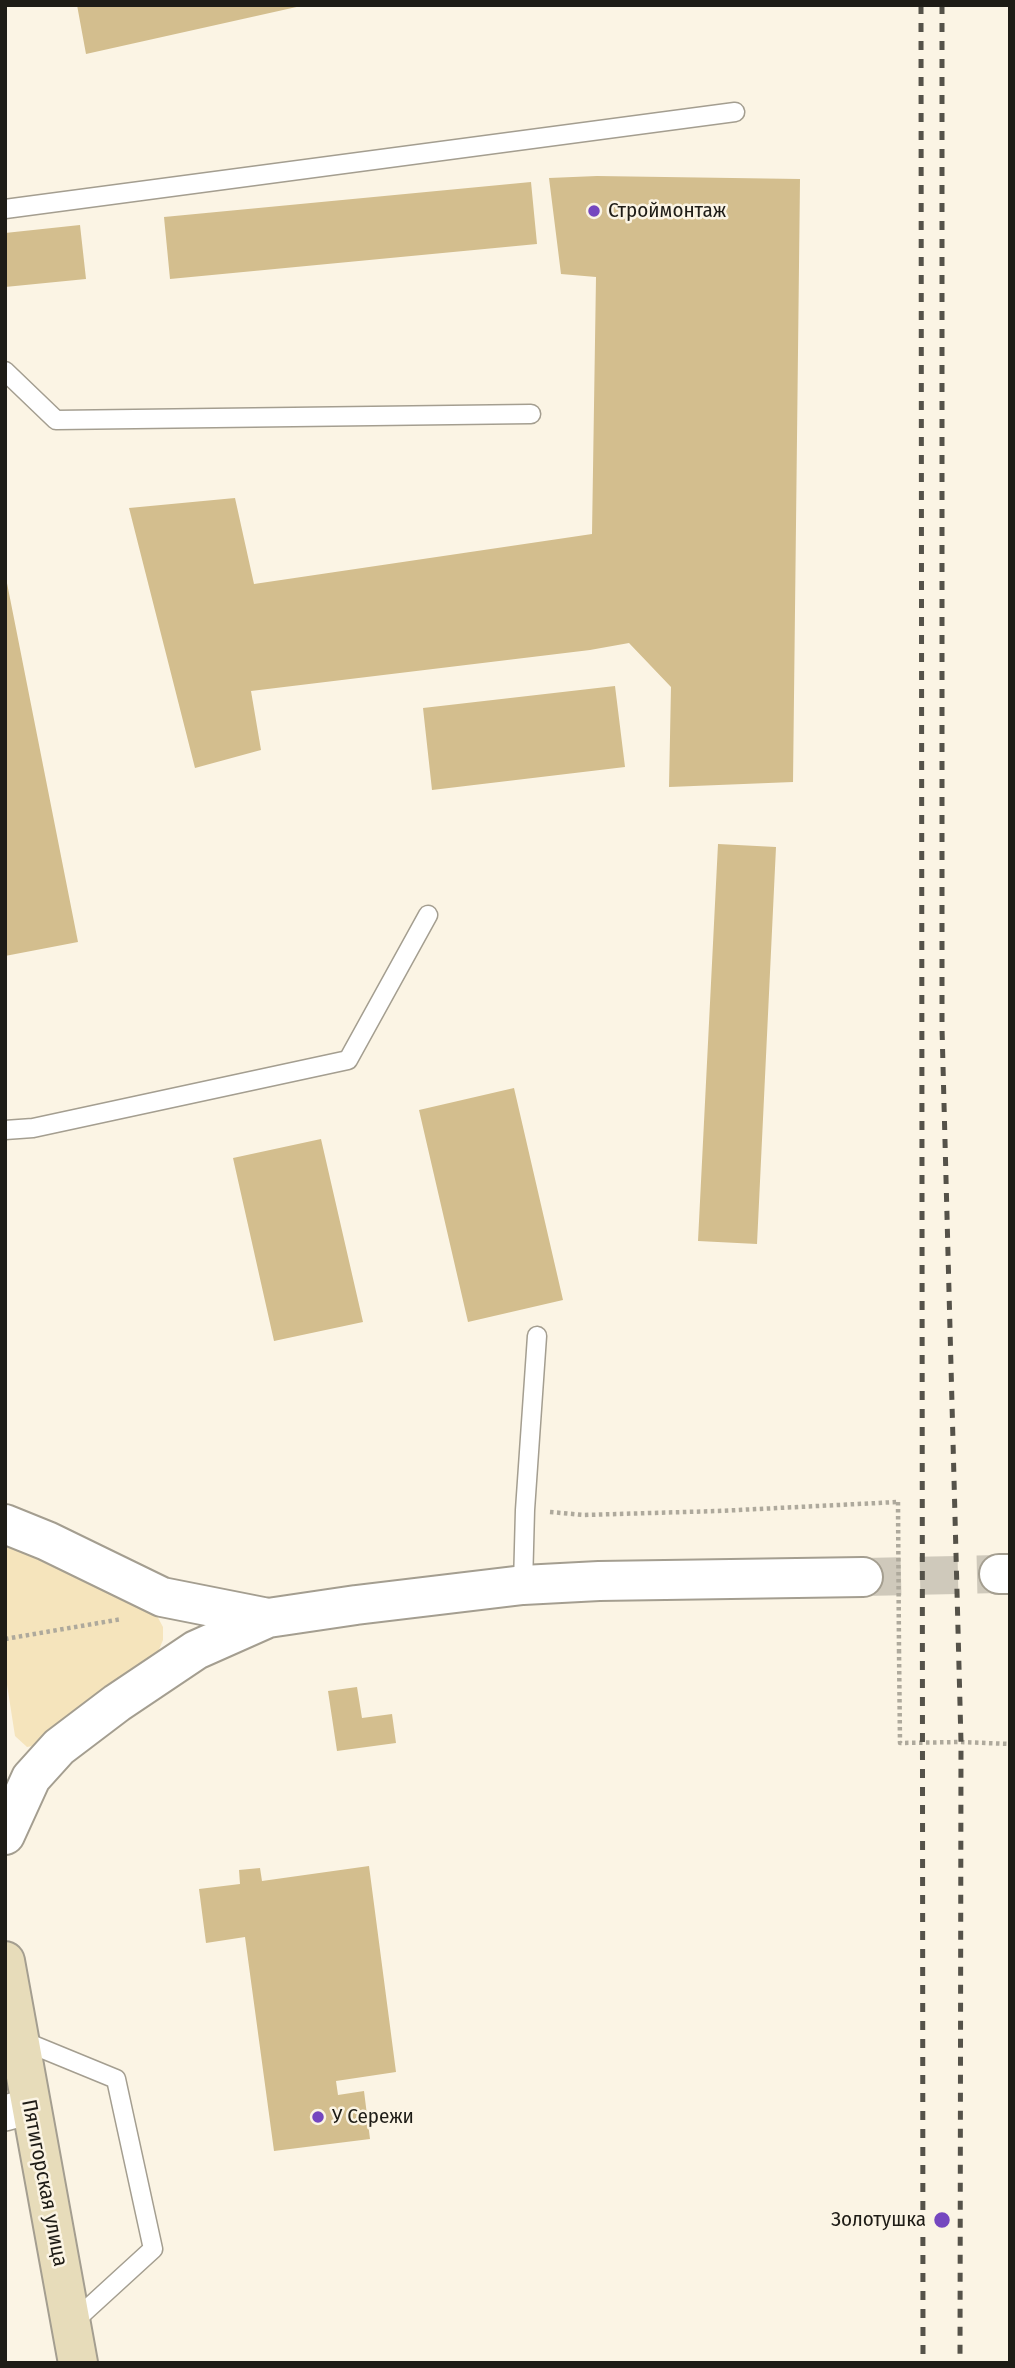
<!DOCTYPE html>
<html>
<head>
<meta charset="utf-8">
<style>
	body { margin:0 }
	#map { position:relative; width:1015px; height:2368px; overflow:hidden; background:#fbf4e4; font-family:"Fira Sans Condensed",sans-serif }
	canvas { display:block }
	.frame { position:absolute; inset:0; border:7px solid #1e1c16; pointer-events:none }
</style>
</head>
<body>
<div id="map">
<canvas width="1015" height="2368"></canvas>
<div class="frame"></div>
</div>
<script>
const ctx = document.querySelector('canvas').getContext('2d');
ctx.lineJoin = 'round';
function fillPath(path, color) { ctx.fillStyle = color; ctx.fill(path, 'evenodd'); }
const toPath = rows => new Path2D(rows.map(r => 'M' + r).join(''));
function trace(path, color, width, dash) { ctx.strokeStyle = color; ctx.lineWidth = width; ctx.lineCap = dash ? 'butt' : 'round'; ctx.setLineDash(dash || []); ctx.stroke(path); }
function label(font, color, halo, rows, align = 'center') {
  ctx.font = font + ' "Fira Sans Condensed",sans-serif'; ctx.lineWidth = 5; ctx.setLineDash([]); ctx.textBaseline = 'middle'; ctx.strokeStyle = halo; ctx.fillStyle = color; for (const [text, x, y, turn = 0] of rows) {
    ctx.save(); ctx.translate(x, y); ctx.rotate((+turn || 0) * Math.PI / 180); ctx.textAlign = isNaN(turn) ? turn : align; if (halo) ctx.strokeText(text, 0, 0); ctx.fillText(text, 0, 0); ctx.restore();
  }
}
const green = toPath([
	[8,1545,147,1605,156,1614,163,1627,163,1640,158,1652,43,1744,27,1747,15,1736,5,1672,5,1546]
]);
const building = toPath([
	[77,5,301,5,301,6,86,54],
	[597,176,800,179,793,782,669,787,671,687,629,643,590,650,251,691,261,750,195,768,129,508,235,498,254,584,592,534,596,277,561,274,549,178],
	[531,182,537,244,170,279,164,217],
	[80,225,86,279,5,287,5,233],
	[5,573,78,942,5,956],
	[615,686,625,767,432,790,423,708],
	[718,844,776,847,757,1244,698,1241],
	[514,1088,563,1300,468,1322,419,1110],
	[321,1139,363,1322,274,1341,233,1158],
	[357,1687,362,1718,392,1714,396,1743,337,1751,328,1691],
	[369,1866,396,2072,336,2081,338,2095,364,2091,370,2139,274,2151,245,1937,206,1943,199,1889,240,1884,239,1870,260,1868,262,1881]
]);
const tertiaryTunnel = toPath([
	[863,1577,999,1574]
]);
const path = toPath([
	[550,1512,584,1515,718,1511,898,1502],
	[5,1639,122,1619],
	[899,1650,900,1743,961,1742,1010,1744]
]);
const service = toPath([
	[5,209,735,112],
	[5,371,56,420,531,414],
	[5,1130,33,1128,348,1060,428,915],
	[523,1585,525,1510,537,1336],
	[21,2040,116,2079,153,2249,71,2324]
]);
const minor = toPath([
	[5,2113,30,2106]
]);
const tertiary = toPath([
	[5,1524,47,1541,162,1597,268,1618],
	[999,1574,1010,1574],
	[5,1835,31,1778,59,1747,117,1703,196,1650,268,1618,356,1605,523,1585,599,1581,863,1577]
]);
const secondary = toPath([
	[5,1961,78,2363]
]);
const rail = toPath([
	[921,5,923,2363],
	[942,5,942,1028,961,1742,960,2363]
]);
const pathBridge = toPath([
	[898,1502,899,1650]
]);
const markers = [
	[594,211,7,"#7547bf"],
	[318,2117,7,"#7547bf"],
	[942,2220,9,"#7547bf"]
];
const poiNames = [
	["Строймонтаж",608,211],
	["У Сережи",332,2117],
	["Золотушка",926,2220,"right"]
];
const streetNames = [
	["Пятигорская улица",44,2183,79]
];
fillPath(green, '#f5e4bc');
fillPath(building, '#d3be8e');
trace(tertiaryTunnel, '#cfc9bb', 38, [38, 19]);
trace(service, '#a49e90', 21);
trace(minor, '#a49e90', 38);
trace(tertiary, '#a49e90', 42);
trace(secondary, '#a49e90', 42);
trace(path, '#aea99c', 4.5, [3.5, 3.5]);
trace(service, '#fff', 18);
trace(minor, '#fff', 35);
trace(tertiary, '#fff', 38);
trace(secondary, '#e7dcba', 38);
trace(rail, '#555249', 5, [9, 9]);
trace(pathBridge, '#aea99c', 4.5, [3.5, 3.5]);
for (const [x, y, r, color] of markers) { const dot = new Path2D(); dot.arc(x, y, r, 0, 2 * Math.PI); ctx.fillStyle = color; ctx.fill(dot); trace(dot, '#fbf4e4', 2.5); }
label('21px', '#1e1c16', '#fbf4e4', poiNames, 'left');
label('21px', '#1e1c16', '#fbf4e4', streetNames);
</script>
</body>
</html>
